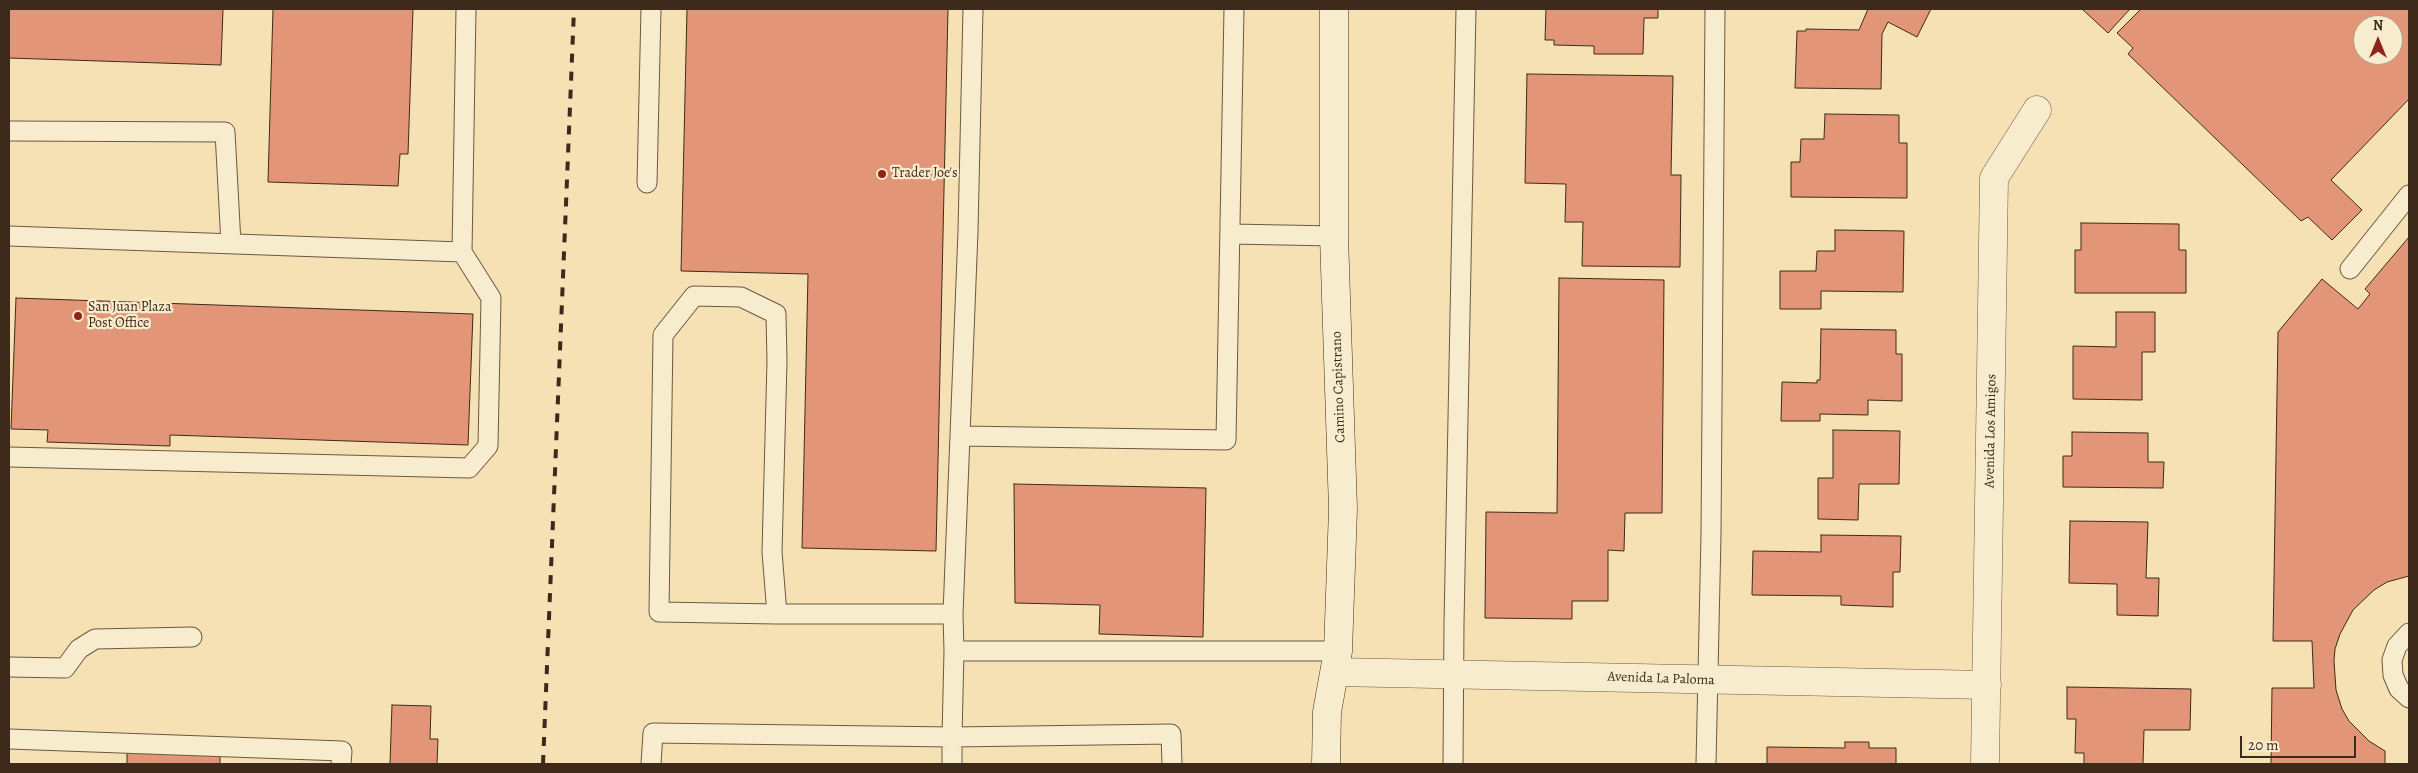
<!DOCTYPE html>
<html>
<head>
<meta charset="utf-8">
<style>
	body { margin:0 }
	#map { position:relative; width:2418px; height:773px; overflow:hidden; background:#f5e1b3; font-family:Alegreya,serif }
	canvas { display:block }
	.frame { position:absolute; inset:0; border:10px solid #3e2a1b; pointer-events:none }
	.north { position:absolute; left:2353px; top:15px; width:50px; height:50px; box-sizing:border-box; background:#f8ecce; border:1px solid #ae9e86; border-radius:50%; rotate:0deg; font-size:14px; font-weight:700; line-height:20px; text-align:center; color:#3e2a1b }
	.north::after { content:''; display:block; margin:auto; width:18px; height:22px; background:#8f2418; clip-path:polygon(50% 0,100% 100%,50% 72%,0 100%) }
	.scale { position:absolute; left:2240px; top:736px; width:116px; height:22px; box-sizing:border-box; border:2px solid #3e2a1b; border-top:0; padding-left:6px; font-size:15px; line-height:18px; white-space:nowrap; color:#3e2a1b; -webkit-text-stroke:4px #f8ecce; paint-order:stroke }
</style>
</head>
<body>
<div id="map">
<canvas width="2418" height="773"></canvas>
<div class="frame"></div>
<div class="north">N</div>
<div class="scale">20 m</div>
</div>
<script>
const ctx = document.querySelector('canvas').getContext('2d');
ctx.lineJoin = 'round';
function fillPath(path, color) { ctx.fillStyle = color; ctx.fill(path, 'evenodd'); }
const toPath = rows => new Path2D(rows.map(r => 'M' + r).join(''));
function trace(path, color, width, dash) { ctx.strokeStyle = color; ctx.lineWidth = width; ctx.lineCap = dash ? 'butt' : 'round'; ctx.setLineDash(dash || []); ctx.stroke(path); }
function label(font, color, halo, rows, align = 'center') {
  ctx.font = font + ' Alegreya,serif'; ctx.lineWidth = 4.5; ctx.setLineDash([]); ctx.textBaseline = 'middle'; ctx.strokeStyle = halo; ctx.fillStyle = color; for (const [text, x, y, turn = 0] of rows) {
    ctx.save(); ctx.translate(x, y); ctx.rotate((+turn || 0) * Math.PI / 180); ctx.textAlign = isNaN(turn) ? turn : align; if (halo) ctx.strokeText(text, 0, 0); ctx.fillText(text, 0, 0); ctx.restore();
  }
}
const building = toPath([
	[9,9,223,9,221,65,9,58,9,9],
	[273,9,413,9,408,154,400,154,398,186,268,182,273,9],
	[687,9,948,9,936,551,802,548,808,274,681,271,687,9],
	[1546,9,1658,9,1658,18,1644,18,1643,54,1594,54,1594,46,1554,45,1554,40,1545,40,1546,9],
	[1868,9,1931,9,1917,37,1888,22,1882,34,1881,89,1795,88,1797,31,1806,31,1806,29,1859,30,1868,9],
	[2082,9,2130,9,2108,33,2082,9],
	[2141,9,2409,9,2409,99,2331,180,2362,210,2332,240,2308,217,2301,221,2128,54,2133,48,2117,33,2141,9],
	[2363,25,2393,25,2393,55,2363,55,2363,25],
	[1527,74,1673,76,1671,175,1681,175,1680,267,1582,266,1583,222,1565,222,1566,184,1525,183,1527,74],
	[1825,114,1899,115,1899,143,1907,143,1907,198,1791,197,1791,162,1800,162,1801,139,1824,139,1825,114],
	[2081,223,2179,224,2179,250,2186,250,2186,293,2075,293,2075,250,2081,250,2081,223],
	[1835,230,1904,231,1903,292,1821,291,1821,309,1780,309,1780,271,1816,271,1817,251,1835,251,1835,230],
	[2409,237,2409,576,2387,582,2374,590,2353,610,2340,634,2335,649,2334,661,2336,690,2342,709,2349,721,2369,741,2385,751,2385,764,2401,764,2271,764,2272,688,2314,688,2312,641,2273,641,2278,332,2322,279,2358,309,2370,294,2365,289,2409,237],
	[1559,278,1664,280,1662,513,1625,513,1624,551,1608,550,1608,601,1572,601,1572,619,1485,618,1486,512,1557,513,1559,278],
	[16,298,473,314,468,445,170,435,170,446,47,442,48,430,11,429,16,298],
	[2116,312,2155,312,2155,352,2142,352,2142,400,2073,399,2073,346,2116,347,2116,312],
	[1821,329,1896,330,1896,354,1902,354,1902,401,1868,400,1868,415,1820,414,1820,421,1781,421,1782,382,1817,383,1817,380,1820,380,1821,329],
	[1833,430,1900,431,1899,484,1859,484,1858,520,1818,519,1818,478,1833,478,1833,430],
	[2072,432,2148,433,2148,462,2164,462,2163,488,2063,487,2063,456,2072,456,2072,432],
	[1014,484,1206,488,1203,637,1099,634,1100,605,1015,603,1014,484],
	[2070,521,2148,522,2146,578,2159,578,2158,616,2117,615,2117,584,2069,583,2070,521],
	[1821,535,1901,536,1900,572,1893,572,1893,607,1841,605,1841,596,1752,595,1753,551,1821,552,1821,535],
	[2067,687,2191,689,2190,730,2144,730,2143,764,2084,764,2084,753,2075,753,2076,719,2067,719,2067,687],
	[392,705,431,706,430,739,438,739,437,764,390,764,392,705],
	[1845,742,1869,742,1869,748,1896,748,1896,764,1767,764,1767,747,1845,748,1845,742],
	[127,752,220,756,220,764,127,764,127,752]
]);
const service = toPath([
	[9,131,225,132,231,244],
	[647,183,651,9],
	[1231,234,1334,236],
	[9,236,462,252],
	[2350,269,2409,195],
	[961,436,1226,440,1234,9],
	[9,457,469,468,488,446,491,298,462,252,466,9],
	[777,614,772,552,777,361,776,314,741,297,694,296,663,335,659,612,777,614,953,614,968,231,973,9],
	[953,614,954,651,1338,651],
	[2409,633,2397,646,2392,660,2393,675,2399,689,2409,698],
	[954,651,952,737,1171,734,1172,764],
	[9,667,65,668,79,649,95,639,192,637],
	[9,739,342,751,341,764],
	[651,764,653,733,952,737,952,764],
	[1453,764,1454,623,1466,9],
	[1706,764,1711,535,1715,9]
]);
const minor = toPath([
	[1335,672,1987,685],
	[1985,764,1994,178,2037,110]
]);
const secondary = toPath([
	[1326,764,1327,712,1338,651,1343,509,1334,236,1334,9]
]);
const rail = toPath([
	[543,764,574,9]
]);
const markers = [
	[882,174,5,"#8f2418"],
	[78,316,5,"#8f2418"]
];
const poiNames = [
	["Trader Joe's",892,174],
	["San Juan Plaza",88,308],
	["Post Office",88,324]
];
const streetNames = [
	["Camino Capistrano",1339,387,-92],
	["Avenida Los Amigos",1991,431,-89],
	["Avenida La Paloma",1661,679,2]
];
fillPath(building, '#e29677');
trace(building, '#3e2a1b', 1);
trace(service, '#6c5841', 21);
trace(minor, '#6c5841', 29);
trace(secondary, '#3e2a1b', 29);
trace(service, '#f8ecce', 19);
trace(minor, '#f8ecce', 28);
trace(secondary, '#f8ecce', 28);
trace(rail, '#3e2a1b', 4, [9, 9]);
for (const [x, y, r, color] of markers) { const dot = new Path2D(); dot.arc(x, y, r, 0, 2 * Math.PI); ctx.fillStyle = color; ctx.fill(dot); trace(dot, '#f8ecce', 2); }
label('14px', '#3e2a1b', '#f8ecce', poiNames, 'left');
label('14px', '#3e2a1b', '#f8ecce', streetNames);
</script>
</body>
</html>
